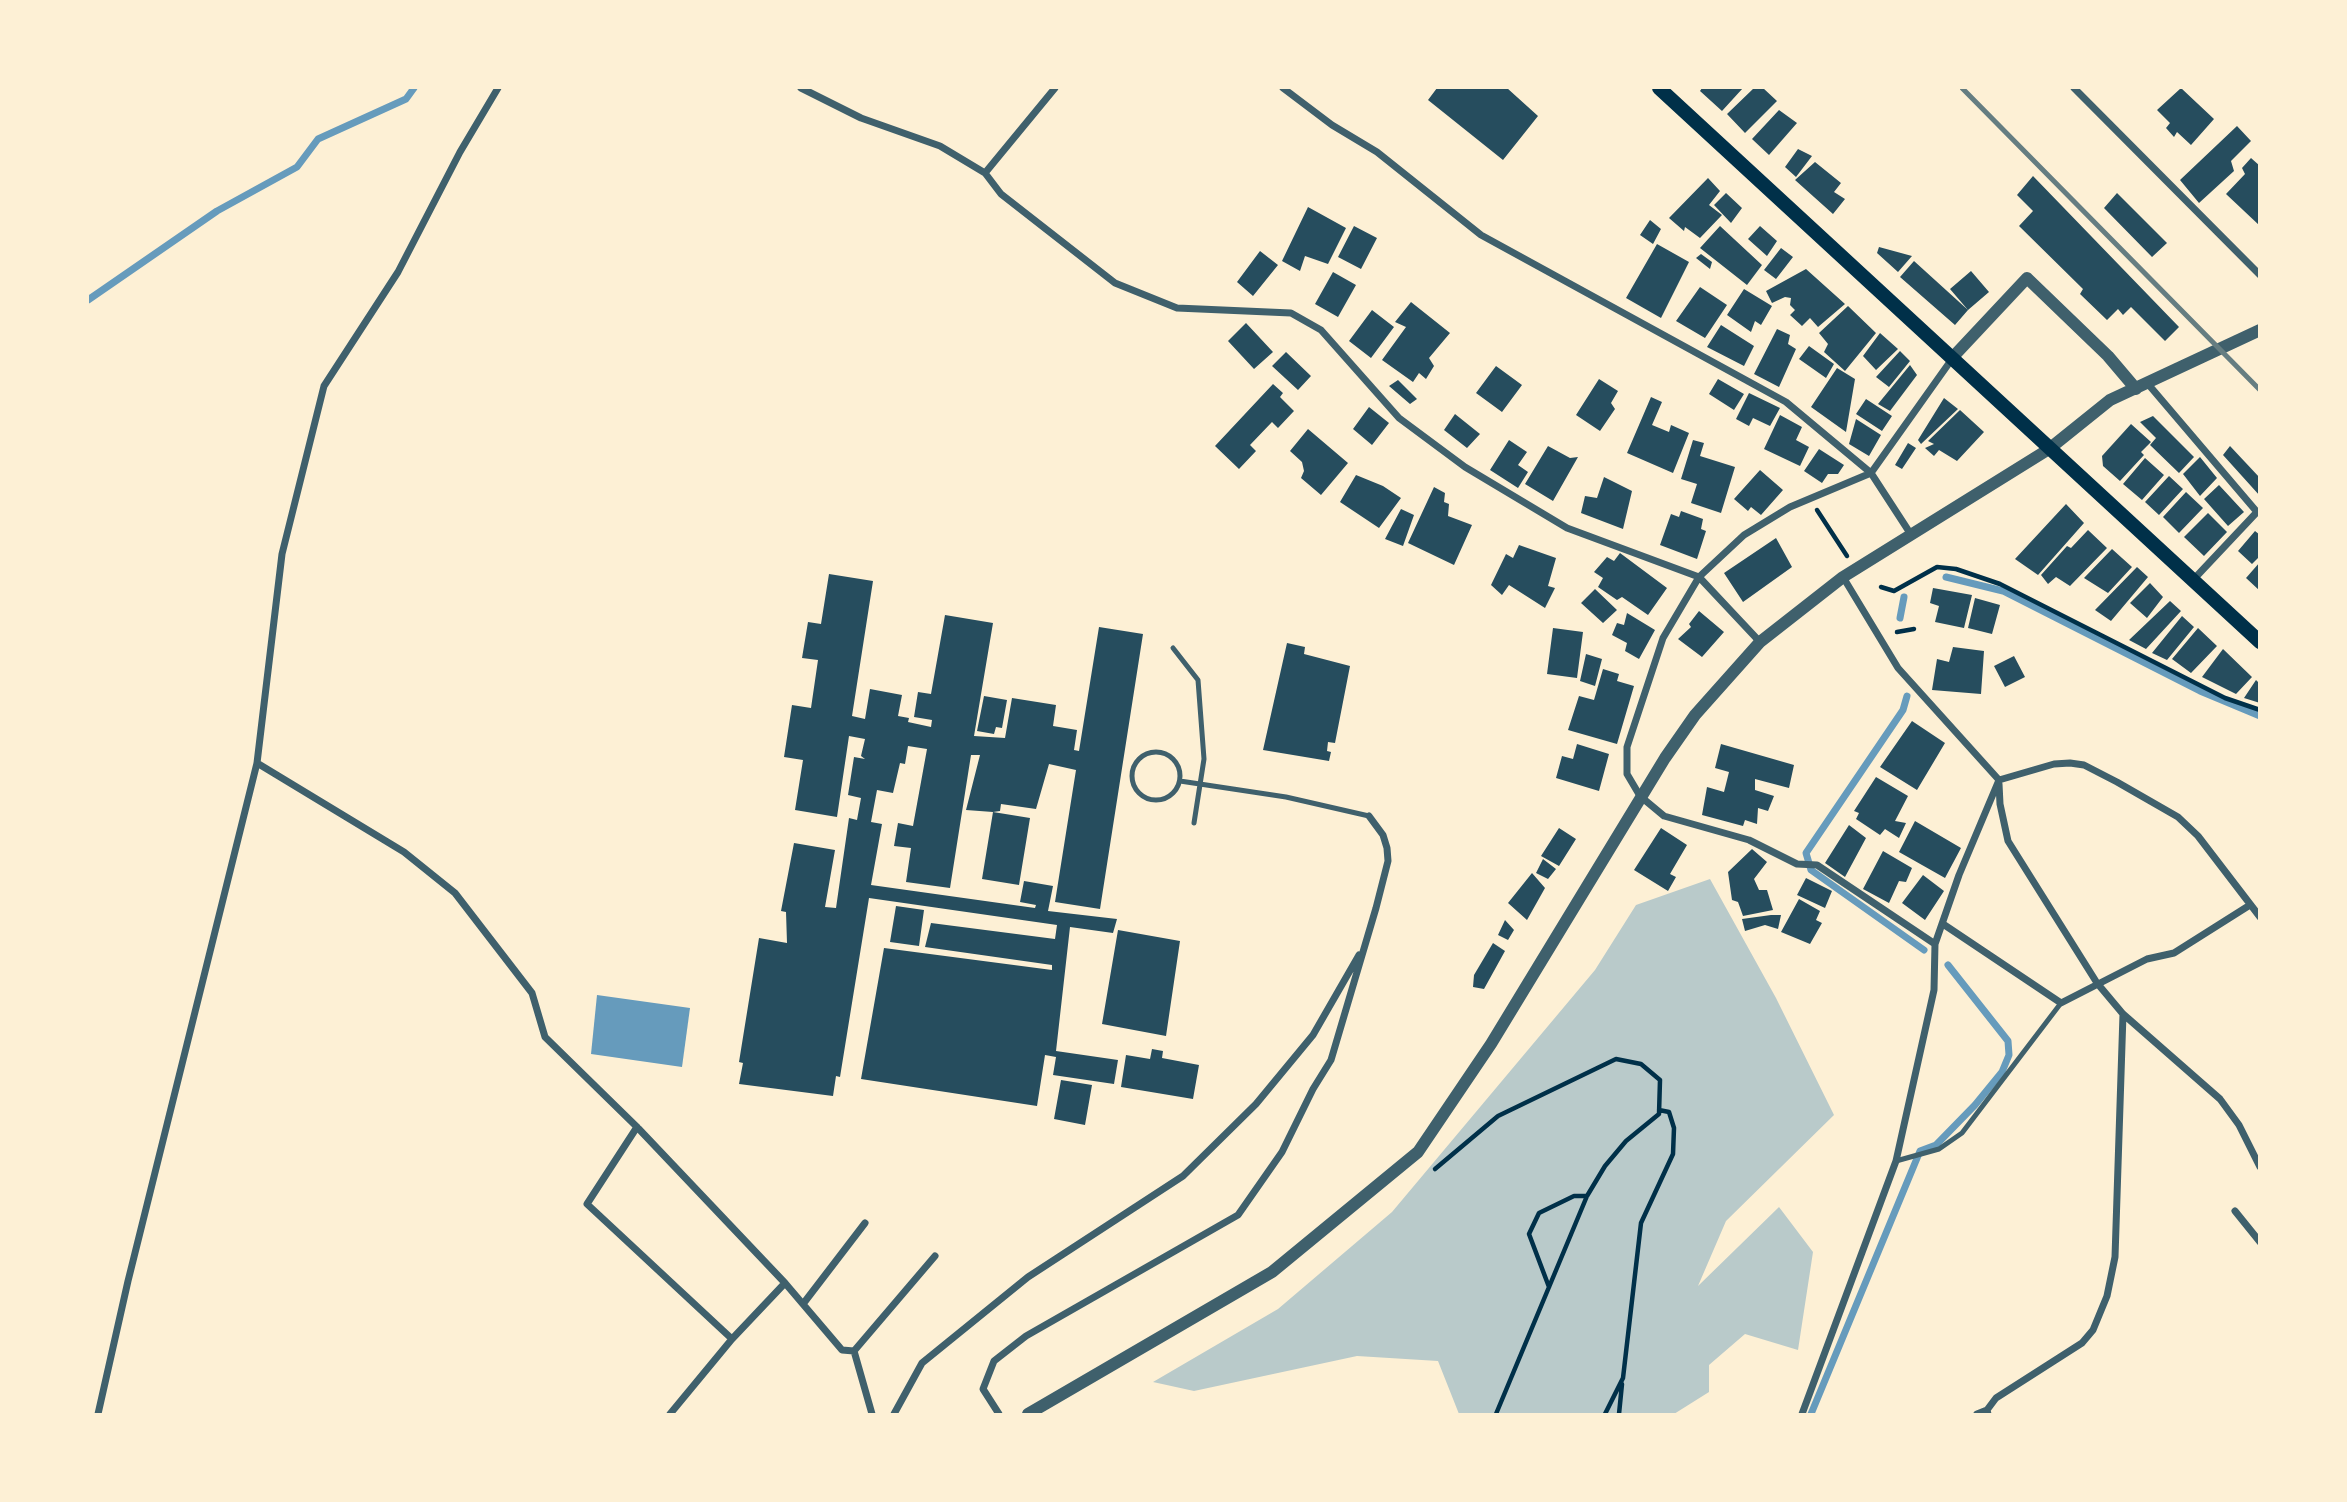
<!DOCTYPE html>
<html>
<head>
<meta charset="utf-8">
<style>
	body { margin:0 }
	#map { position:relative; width:2347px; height:1502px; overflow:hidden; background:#fdf0d5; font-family:Quicksand,sans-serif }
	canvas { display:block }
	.frame { position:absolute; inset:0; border:89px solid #fdf0d5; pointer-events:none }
</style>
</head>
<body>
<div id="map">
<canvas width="2347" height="1502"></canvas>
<div class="frame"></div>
</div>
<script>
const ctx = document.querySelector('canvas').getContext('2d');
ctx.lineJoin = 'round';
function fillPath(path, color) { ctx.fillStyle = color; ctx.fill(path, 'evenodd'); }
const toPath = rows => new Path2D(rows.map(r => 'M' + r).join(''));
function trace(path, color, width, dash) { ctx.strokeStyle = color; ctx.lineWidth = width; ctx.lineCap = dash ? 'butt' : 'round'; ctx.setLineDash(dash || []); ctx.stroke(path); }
const green = toPath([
	[1710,879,1776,998,1834,1115,1726,1221,1698,1286,1779,1207,1813,1252,1798,1350,1745,1334,1709,1365,1709,1392,1674,1414,1459,1414,1438,1361,1357,1356,1194,1391,1153,1382,1278,1309,1392,1212,1595,970,1636,905]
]);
const water = toPath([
	[597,995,690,1008,682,1067,591,1054]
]);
const stream = toPath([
	[88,300,217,211,297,167,318,139,406,99,414,88],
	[1946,577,2003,591,2200,691,2260,716],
	[1900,618,1904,597],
	[1907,696,1903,710,1806,853,1811,870,1924,950],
	[1811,1414,1920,1151,1936,1145,1975,1105,2002,1072,2009,1055,2008,1041,1948,965]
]);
const building = toPath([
	[1437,88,1507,88,1538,116,1503,160,1428,100],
	[1702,88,1743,88,1722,111,1700,91],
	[1754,88,1763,88,1777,101,1745,133,1727,114],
	[2181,88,2214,119,2191,145,2177,132,2174,137,2166,128,2170,123,2157,110],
	[1779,110,1797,123,1769,155,1752,139],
	[2237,126,2251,141,2231,161,2234,171,2199,203,2180,180],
	[1798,149,1812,156,1796,177,1785,167],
	[2251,158,2260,166,2260,226,2226,194,2245,174,2242,168],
	[1815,162,1841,183,1834,192,1845,199,1833,214,1795,180],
	[2033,176,2179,327,2165,341,2131,307,2123,315,2118,309,2107,320,2080,294,2083,289,2019,226,2033,211,2017,195],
	[1708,178,1720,191,1709,205,1722,215,1700,238,1685,227,1684,231,1669,218],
	[1726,193,1742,208,1731,223,1714,205],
	[2117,193,2167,243,2152,257,2104,208],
	[1308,207,1346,228,1328,264,1305,256,1300,271,1282,261],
	[1650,220,1661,229,1653,244,1640,235],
	[1354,226,1377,238,1361,269,1338,257],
	[1720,226,1762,265,1747,285,1700,248],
	[1760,226,1777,241,1767,256,1748,239],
	[1657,244,1689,262,1661,318,1626,298],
	[1879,247,1912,256,1898,272,1877,253],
	[1781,248,1793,257,1776,279,1764,270],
	[1260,251,1278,265,1253,296,1237,282],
	[1701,254,1712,262,1710,269,1696,258],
	[1914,261,1968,310,1955,325,1900,277],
	[1806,269,1845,304,1818,327,1810,318,1802,326,1790,315,1795,310,1790,305,1791,298,1785,297,1772,303,1766,291],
	[1971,271,1989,292,1968,310,1950,289],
	[1333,272,1356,285,1338,317,1315,304],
	[1700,287,1727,305,1705,338,1676,321],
	[1744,289,1772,306,1761,325,1755,321,1751,332,1727,315],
	[1411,302,1450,333,1429,358,1434,366,1426,379,1419,373,1413,382,1382,360,1406,327,1395,322],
	[1848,306,1876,333,1845,371,1824,352,1828,344,1819,333],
	[1372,310,1394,327,1371,358,1349,341],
	[1246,323,1273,352,1254,369,1228,341],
	[1721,325,1754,346,1744,366,1707,347],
	[1777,329,1790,335,1788,344,1796,349,1779,387,1754,374],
	[1880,333,1898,349,1876,370,1863,356],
	[1809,346,1834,364,1826,378,1799,359],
	[1900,351,1910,361,1889,387,1876,377],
	[1286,352,1311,376,1298,390,1272,366],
	[1910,365,1917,375,1890,411,1878,404],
	[1496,366,1522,385,1502,412,1476,393],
	[1837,368,1855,379,1846,432,1811,407],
	[1599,379,1618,391,1611,403,1615,409,1600,431,1576,415],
	[1718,379,1744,394,1734,410,1709,394],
	[1398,380,1417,399,1410,404,1389,386],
	[1273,384,1283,393,1280,397,1294,411,1278,428,1272,422,1250,445,1256,451,1239,469,1215,446],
	[1749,393,1780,408,1770,426,1753,418,1749,426,1736,419],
	[1651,397,1662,402,1652,425,1669,432,1671,425,1689,433,1673,473,1627,453],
	[1944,398,1958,409,1921,444,1918,440],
	[1866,399,1892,416,1882,431,1856,414],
	[1369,407,1389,423,1372,445,1353,429],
	[1960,410,1984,432,1957,461,1939,450,1934,456,1925,448,1934,444,1928,441],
	[1455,414,1480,434,1467,448,1444,430],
	[1780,415,1802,427,1796,440,1809,447,1800,466,1764,449],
	[2153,416,2194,457,2179,473,2150,445,2156,438,2140,422],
	[1856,419,1881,435,1869,456,1849,444],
	[2131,424,2151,442,2141,452,2144,455,2120,481,2103,466,2102,456],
	[1308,429,1348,463,1321,495,1301,478,1304,471,1302,462,1290,451],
	[1509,440,1527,452,1518,465,1528,472,1518,488,1490,470],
	[1693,440,1704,443,1700,456,1735,467,1721,513,1691,503,1697,484,1681,479],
	[1908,443,1916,448,1902,469,1895,465],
	[1548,446,1570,458,1578,457,1553,501,1525,484],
	[2230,446,2260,478,2260,496,2223,455],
	[1819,449,1844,465,1838,474,1828,474,1822,483,1804,471],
	[2200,457,2217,478,2200,496,2183,474],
	[2145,458,2164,475,2142,500,2123,484],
	[1760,470,1783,490,1761,515,1751,507,1748,511,1734,499],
	[1356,475,1383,486,1401,498,1379,528,1340,502],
	[2169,476,2183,489,2159,515,2145,502],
	[1604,477,1632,491,1623,529,1581,513,1585,496,1597,498],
	[2219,485,2244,512,2228,526,2204,499],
	[1434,487,1445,493,1444,502,1449,504,1448,516,1472,525,1454,565,1408,543],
	[2186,492,2203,508,2179,533,2163,517],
	[2066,504,2084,523,2038,575,2015,559],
	[1401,509,1414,515,1403,546,1385,539],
	[1681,511,1703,519,1701,529,1706,531,1697,559,1660,545,1671,514,1679,517],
	[2208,513,2227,532,2204,556,2184,537],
	[2088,530,2107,548,2070,586,2056,577,2048,584,2041,575,2067,546,2071,548],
	[2255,531,2260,535,2260,556,2252,564,2238,551],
	[1776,538,1792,567,1743,602,1724,573],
	[1519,545,1556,558,1548,586,1555,588,1545,608,1509,585,1502,595,1491,585,1506,554,1513,558],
	[2112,549,2132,567,2108,593,2084,578],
	[1620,553,1667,588,1648,615,1622,597,1617,600,1598,587,1603,578,1594,572,1607,557,1614,561],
	[2260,562,2260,591,2246,578],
	[2137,567,2148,577,2111,621,2095,610],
	[829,574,873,581,852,716,865,719,870,689,902,695,898,716,909,718,908,722,931,727,932,720,914,717,918,692,931,694,945,615,993,623,974,736,1005,738,1012,698,1056,705,1053,726,1077,730,1074,750,1079,751,1099,627,1143,634,1100,909,1055,902,1076,770,1049,764,1036,809,1001,804,1000,811,993,812,1030,818,1019,885,982,879,993,812,966,810,980,755,971,755,950,888,906,882,911,848,894,846,898,823,913,826,927,749,908,746,905,764,900,763,893,793,877,790,871,822,882,824,871,885,1035,908,1036,905,1020,902,1024,881,1053,886,1048,911,1117,919,1113,933,1070,927,1056,1051,1118,1060,1114,1084,1053,1075,1056,1057,1045,1055,1037,1106,861,1079,884,948,1052,970,1052,965,925,947,931,923,1055,939,1057,925,869,898,840,1077,836,1076,833,1096,739,1084,743,1063,739,1062,759,938,787,943,786,912,781,911,794,843,835,850,825,907,836,908,849,818,857,820,861,798,848,795,854,757,865,759,861,756,865,739,849,736,837,817,795,810,803,760,784,757,792,705,811,708,818,660,802,658,808,622,821,624],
	[2150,583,2163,597,2147,618,2130,603],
	[1933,588,1972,595,1964,628,1935,622,1939,606,1930,603],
	[1595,589,1617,610,1603,623,1581,603],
	[1975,598,2000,605,1992,634,1968,628],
	[2170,601,2181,611,2146,649,2129,640],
	[1699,611,1724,632,1702,657,1678,639,1691,627,1689,624],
	[1627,613,1655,630,1639,659,1625,651,1627,643,1612,635,1617,623,1624,625],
	[2182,616,2194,627,2167,660,2152,653],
	[1553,628,1583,632,1577,678,1547,674],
	[2198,628,2217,646,2191,673,2172,659],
	[1287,643,1305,647,1304,654,1350,666,1335,743,1328,742,1327,751,1331,752,1329,761,1263,750],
	[1953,647,1984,651,1981,694,1932,690,1937,659,1949,662],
	[2223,649,2252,677,2236,694,2202,677],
	[1586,654,1602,659,1595,686,1580,681],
	[2014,656,2025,677,2005,687,1994,666],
	[1603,669,1619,674,1617,681,1634,686,1617,744,1568,730,1579,696,1594,700],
	[2256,680,2260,684,2260,703,2244,698],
	[984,696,1007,700,1002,728,996,727,994,734,977,731],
	[1912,721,1945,743,1917,790,1880,767],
	[1577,744,1609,754,1599,791,1556,778,1562,756,1573,759],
	[1721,744,1794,765,1789,788,1755,779,1755,790,1774,796,1768,811,1758,808,1757,824,1745,820,1743,826,1702,815,1707,787,1724,792,1729,772,1715,768],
	[1876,777,1908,796,1895,821,1906,823,1899,838,1885,829,1880,835,1856,819,1859,813,1854,811],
	[1915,821,1961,848,1945,878,1899,852],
	[1849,825,1866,838,1845,877,1825,863],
	[1559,828,1576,839,1559,866,1541,856],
	[1661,828,1687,845,1670,874,1676,877,1668,891,1634,870],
	[1752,849,1767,862,1754,879,1759,890,1767,890,1773,910,1743,916,1738,902,1732,900,1728,872],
	[1883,851,1912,868,1906,882,1899,881,1889,903,1863,889],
	[1543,859,1556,869,1548,879,1536,873],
	[1532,873,1545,888,1527,920,1508,903],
	[1923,875,1944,891,1925,920,1902,903],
	[1806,878,1832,891,1825,908,1797,895],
	[1799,899,1820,911,1816,920,1822,923,1810,944,1781,932],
	[896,906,924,910,919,946,890,942],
	[1771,915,1781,915,1778,929,1765,925,1745,931,1742,919],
	[1505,920,1514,930,1508,940,1498,935],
	[1118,930,1180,941,1166,1036,1102,1024],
	[1493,943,1505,951,1484,989,1473,987,1474,975],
	[1152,1049,1163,1051,1162,1058,1199,1065,1193,1099,1121,1087,1126,1055,1150,1059],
	[1061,1080,1092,1085,1085,1125,1054,1119]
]);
const path = toPath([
	[1817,510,1847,556],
	[1881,587,1894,591,1937,567,1956,569,2000,584,2225,698,2260,710],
	[1897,632,1914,629],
	[1435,1169,1498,1116,1616,1059,1641,1064,1660,1080,1659,1114,1626,1141,1605,1166,1587,1196,1496,1414],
	[1549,1287,1529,1234,1539,1213,1574,1196,1587,1196],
	[1605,1414,1623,1378,1641,1223,1673,1154,1674,1128,1669,1112,1659,1110],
	[1619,1414,1622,1384]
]);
const service = toPath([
	[1173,648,1198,680,1204,759,1194,823],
	'1132 776a24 24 0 1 1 48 0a24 24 0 1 1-48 0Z',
	[1180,781,1286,797,1369,816],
	[1896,1161,1939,1149,1962,1133,2061,1003]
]);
const minor = toPath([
	[801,88,861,118,940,146,985,173,1001,194,1115,283,1177,308,1291,313,1321,330,1399,418,1465,467,1567,528,1699,577,1760,642],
	[1283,88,1332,125,1377,152,1481,235,1786,402,1871,473,1910,533],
	[2074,88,2260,275],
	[985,173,1055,88],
	[2148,384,2257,512,2193,580],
	[1843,577,1898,668,1999,780],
	[257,763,404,852,455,893,532,993,545,1037,637,1127,785,1283,732,1339,670,1414],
	[1999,780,2054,764,2070,763,2084,765,2117,782,2178,817,2198,836,2260,917],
	[1999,784,2000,804,2008,841,2097,983,2123,1014,2220,1099,2239,1125,2260,1167],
	[1943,924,2061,1003,2147,959,2174,953,2250,905],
	[1935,944,1817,865,1797,864,1749,840,1664,816,1640,796,1627,774,1627,747,1663,638,1699,577,1744,535,1790,507,1871,473,1952,359],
	[637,1127,587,1204,732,1339],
	[2235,1211,2260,1242],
	[785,1283,842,1350,854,1351,872,1414],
	[803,1304,865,1223],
	[854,1351,935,1256],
	[98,1414,128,1281,257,763,282,554,324,386,398,272,460,152,498,88],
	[894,1414,922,1363,1028,1277,1183,1176,1256,1104,1313,1035,1359,955],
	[999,1414,983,1389,994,1361,1026,1336,1238,1215,1282,1152,1313,1089,1331,1060,1376,908,1388,861,1387,848,1383,835,1369,816],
	[1802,1414,1896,1161,1934,990,1935,944,1959,875,1999,780],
	[1977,1414,1987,1410],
	[1988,1414,1987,1410,1996,1398,2082,1343,2093,1330,2107,1296,2115,1257,2123,1014]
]);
const tertiary = toPath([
	[1952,358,2027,278,2108,356,2136,389],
	[1028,1414,1272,1272,1418,1152,1491,1044,1665,758,1695,715,1760,642,1843,577,2049,449,2110,400,2260,330]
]);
const secondary = toPath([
	[1659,88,2260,642]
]);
const rail = toPath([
	[1962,88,2260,390]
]);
fillPath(green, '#b9caca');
fillPath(water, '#669bbc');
trace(stream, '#669bbc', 7);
fillPath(building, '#264d5e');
trace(path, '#003049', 4.5);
trace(service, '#3f606c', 5);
trace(minor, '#3f606c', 7);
trace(tertiary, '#3f606c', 12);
trace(secondary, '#003049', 14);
trace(rail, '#657d81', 5);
</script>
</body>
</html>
